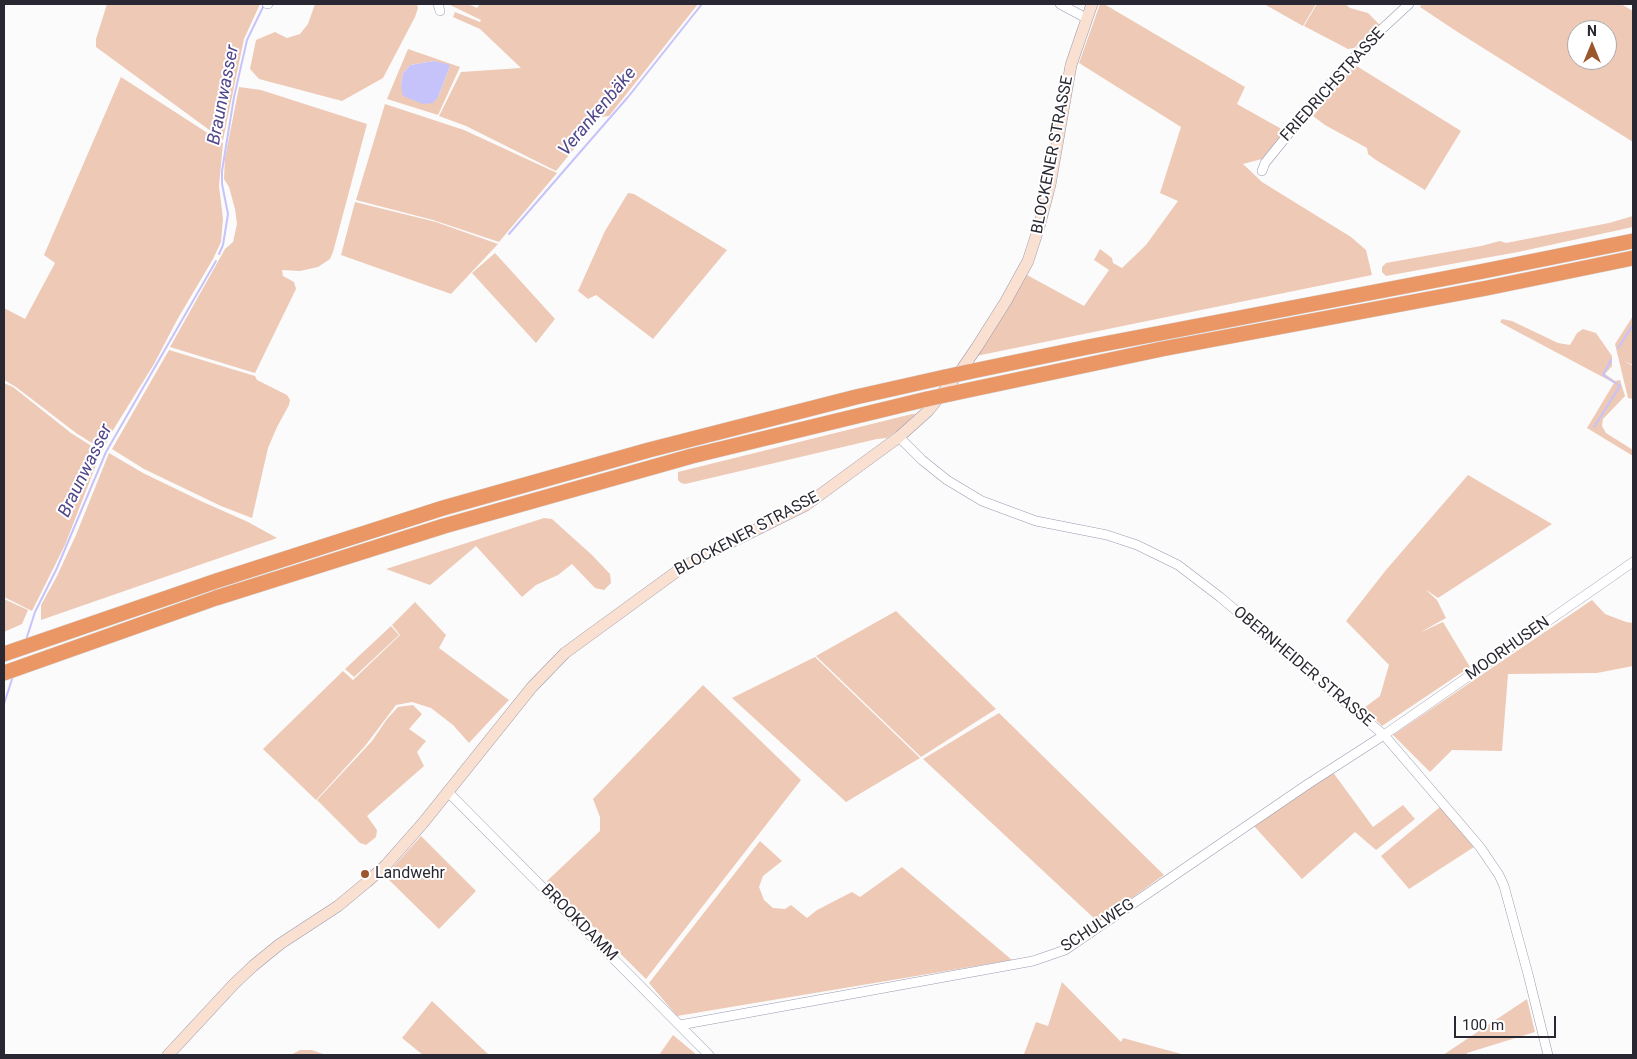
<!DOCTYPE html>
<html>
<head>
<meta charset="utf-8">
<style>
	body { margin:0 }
	#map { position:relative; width:1637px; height:1059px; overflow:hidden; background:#fbfbfb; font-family:Roboto,sans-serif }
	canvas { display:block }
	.frame { position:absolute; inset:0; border:5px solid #292832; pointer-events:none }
	.north { position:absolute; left:1567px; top:20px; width:50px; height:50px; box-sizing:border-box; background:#fff; border:1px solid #a9a9ad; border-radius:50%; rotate:0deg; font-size:14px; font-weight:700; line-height:20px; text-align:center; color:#292832 }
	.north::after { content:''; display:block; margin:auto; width:18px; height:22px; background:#9c572c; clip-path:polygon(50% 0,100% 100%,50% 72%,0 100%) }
	.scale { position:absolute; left:1454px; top:1016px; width:102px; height:22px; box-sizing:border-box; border:2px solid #292832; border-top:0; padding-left:6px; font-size:15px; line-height:18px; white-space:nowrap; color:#292832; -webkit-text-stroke:4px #fff; paint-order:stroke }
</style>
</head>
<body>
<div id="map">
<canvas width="1637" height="1059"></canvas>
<div class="frame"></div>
<div class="north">N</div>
<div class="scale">100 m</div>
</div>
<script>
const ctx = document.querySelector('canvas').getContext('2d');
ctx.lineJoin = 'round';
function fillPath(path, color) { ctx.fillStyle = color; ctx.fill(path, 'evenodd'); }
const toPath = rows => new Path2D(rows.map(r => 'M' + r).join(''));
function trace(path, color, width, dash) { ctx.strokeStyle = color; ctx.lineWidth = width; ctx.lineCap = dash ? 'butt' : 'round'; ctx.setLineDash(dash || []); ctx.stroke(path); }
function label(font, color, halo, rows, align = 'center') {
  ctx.font = font + ' Roboto,sans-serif'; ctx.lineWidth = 4; ctx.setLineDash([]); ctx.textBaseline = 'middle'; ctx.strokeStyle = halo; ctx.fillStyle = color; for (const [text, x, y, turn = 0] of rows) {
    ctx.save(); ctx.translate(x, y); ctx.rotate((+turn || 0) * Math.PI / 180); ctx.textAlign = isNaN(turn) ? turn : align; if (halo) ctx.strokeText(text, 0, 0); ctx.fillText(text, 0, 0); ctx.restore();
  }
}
const green = toPath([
	[107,4,260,4,244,39,223,140,96,47,96,39],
	[315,4,417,4,418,8,415,17,383,78,342,101,259,79,250,69,256,40,275,32,287,38,300,34,308,24],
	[448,4,468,4,477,8,480,4,698,4,609,116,600,117,556,171,466,126,439,116,461,72,521,68,480,29,453,17,455,12,480,22,481,20],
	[1100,4,1104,4,1245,87,1237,104,1285,131,1262,159,1243,164,1262,182,1351,237,1366,250,1372,275,976,356,1027,275,1084,306,1109,270,1094,260,1100,249,1112,258,1113,263,1122,268,1146,245,1178,201,1160,193,1181,127,1079,63],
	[1264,4,1316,4,1303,26],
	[1317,4,1345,4,1350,8,1368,13,1380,25,1354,48,1348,49,1304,26],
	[1422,4,1621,4,1633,11,1633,142,1456,31,1420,7],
	[1577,30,1607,30,1607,60,1577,60],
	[408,49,460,67,438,115,387,99],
	[434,61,450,66,438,97,401,85,403,73,410,65],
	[1355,65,1461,131,1425,190,1376,160,1368,154,1367,148,1325,125,1313,116],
	[121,77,223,143,219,186,223,219,221,242,213,259,177,320,154,364,110,435,103,450,76,433,16,387,4,380,4,308,25,319,55,263,44,255],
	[239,87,261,90,367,124,333,252,330,259,318,267,300,271,282,270,283,276,294,282,296,289,255,373,170,347,225,249,233,242,237,224,235,209,229,187,224,179,225,158],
	[385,104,464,130,557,173,499,242,433,220,356,200],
	[628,193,634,194,727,250,653,339,596,295,588,299,578,291,605,231],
	[355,202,436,222,498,244,451,294,341,255],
	[1633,216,1633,227,1518,252,1446,265,1386,276,1382,272,1382,267,1386,263,1481,246,1500,241,1506,243,1609,223],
	[495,253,555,319,536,343,472,273],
	[1633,316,1633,365,1624,361,1633,366,1633,399,1628,398,1615,344],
	[1502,319,1512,321,1558,343,1570,345,1577,333,1583,329,1596,333,1612,356,1612,366,1605,374,1615,381,1620,380,1625,396,1603,419,1602,426,1606,433,1633,450,1633,456,1587,428,1614,383,1503,324,1500,322],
	[169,350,255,376,257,380,287,395,290,400,289,405,277,427,268,448,252,518,221,506,144,469,112,449],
	[4,383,13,387,71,433,101,452,65,545,32,611,4,597],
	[912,414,915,414,903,427,887,438,877,439,685,484,681,483,678,480,678,472],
	[109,453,143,473,203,502,248,522,277,538,41,620,41,605,57,576,76,535],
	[1468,475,1552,524,1438,598,1425,589,1437,600,1446,618,1419,633,1443,622,1470,667,1382,726,1364,708,1380,696,1389,665,1346,621,1386,570],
	[544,518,552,519,592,555,610,574,611,583,604,590,595,588,572,564,558,575,536,585,522,597,476,546,430,585,386,569],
	[4,599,28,610,22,624,4,632],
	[1592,600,1605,614,1626,622,1633,623,1633,666,1597,673,1508,674,1502,751,1452,750,1430,772,1393,735],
	[415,602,446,635,439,648,509,700,469,743,453,725,431,708,412,702,396,705,365,746,316,800,263,749,343,671,353,680,400,635,392,625],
	[896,611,996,709,921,757,816,656],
	[391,626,399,635,354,677,345,669],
	[815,657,920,758,846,802,732,698],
	[703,685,801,780,646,979,547,881,600,831,600,817,593,799],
	[413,705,422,714,409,729,426,741,417,752,424,766,367,816,377,830,376,837,366,845,360,843,317,800,372,741,387,719,398,707],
	[999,713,1164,875,1098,922,923,759],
	[1332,771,1373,827,1403,805,1415,819,1376,850,1355,832,1302,879,1254,826],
	[1440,807,1474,847,1409,889,1381,856],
	[421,836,476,891,439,929,385,876],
	[760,841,782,861,763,876,759,887,764,900,773,908,785,909,791,905,807,918,817,910,852,892,860,897,902,867,1012,960,677,1016,649,983],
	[1062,982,1121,1042,1123,1038,1185,1055,1120,1055,1119,1054,1119,1055,1029,1055,1024,1054,1036,1022,1048,1026],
	[1527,999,1535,1032,1467,1053,1467,1055,1443,1055],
	[432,1001,489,1055,423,1055,402,1038],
	[673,1035,697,1055,659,1055],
	[300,1050,312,1050,326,1055,291,1055]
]);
const water = toPath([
	[434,61,448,64,450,66,438,97,433,103,423,104,403,96,401,85,403,73,410,65]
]);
const stream = toPath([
	[509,234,628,97,702,4],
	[219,254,223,245,228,214,222,184,222,171,234,97,247,40,264,5],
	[1618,348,1633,325],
	[1594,427,1620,386,1603,375,1611,360],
	[26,640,35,612,57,568,106,452,216,261],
	[4,704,13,676]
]);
const street = toPath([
	[267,4,268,4],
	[438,4,440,11],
	[1060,4,1086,18],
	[1262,171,1265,163,1315,101,1370,40,1409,4],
	[899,437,922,460,947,480,982,501,1036,521,1107,535,1137,545,1178,565,1220,597,1384,735,1480,847,1499,875,1504,886,1528,974,1548,1055],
	[448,792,709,1055],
	[680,1025,1033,961,1065,950,1308,784,1384,735,1633,562]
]);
const secondary = toPath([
	[168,1055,234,984,253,966,280,944,338,906,367,882,386,865,423,823,532,687,565,653,676,572,695,560,806,505,899,437,928,411,962,369,977,347,1006,301,1028,261,1039,227,1050,185,1071,65,1092,4]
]);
const highway = toPath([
	[968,372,1088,347,1484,271,1633,241],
	[950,394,1162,349,1487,288,1633,258],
	[4,654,216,581,443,508,649,450,856,397,945,377],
	[4,673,216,598,444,526,692,456,927,399]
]);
const highwayBridge = toPath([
	[945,377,968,372],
	[927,399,950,394]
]);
const markers = [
	[365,874,5,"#9c572c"]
];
const streetNames = [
	["FRIEDRICHSTRASSE",1333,85,-48],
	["BLOCKENER STRASSE",1053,155,-79],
	["BLOCKENER STRASSE",747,534,-28],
	["MOORHUSEN",1508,649,-35],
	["OBERNHEIDER STRASSE",1303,667,40],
	["BROOKDAMM",579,923,45],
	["SCHULWEG",1098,926,-33]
];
const poiNames = [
	["Landwehr",375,874]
];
const waterNames = [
	["Braunwasser",224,95,-79],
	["Verankenbäke",598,112,-50],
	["Braunwasser",86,471,-64]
];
fillPath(green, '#eec9b6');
fillPath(water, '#c6c3fb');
trace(stream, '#c6c3fb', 2);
trace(street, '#9b9ab2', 10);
trace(secondary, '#9b9ab2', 12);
trace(highway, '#d8d8da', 16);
trace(street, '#fff', 9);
trace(secondary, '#f9e0d1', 11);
trace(highway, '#eb9665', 15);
trace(highwayBridge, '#d8d8da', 16, []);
trace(highwayBridge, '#eb9665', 15);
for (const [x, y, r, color] of markers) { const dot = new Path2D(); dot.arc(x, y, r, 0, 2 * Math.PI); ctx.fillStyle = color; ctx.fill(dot); trace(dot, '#fff', 2); }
label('16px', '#292832', '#fff', streetNames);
label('16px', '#292832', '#fff', poiNames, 'left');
label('italic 18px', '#50478b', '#fff', waterNames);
</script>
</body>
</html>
